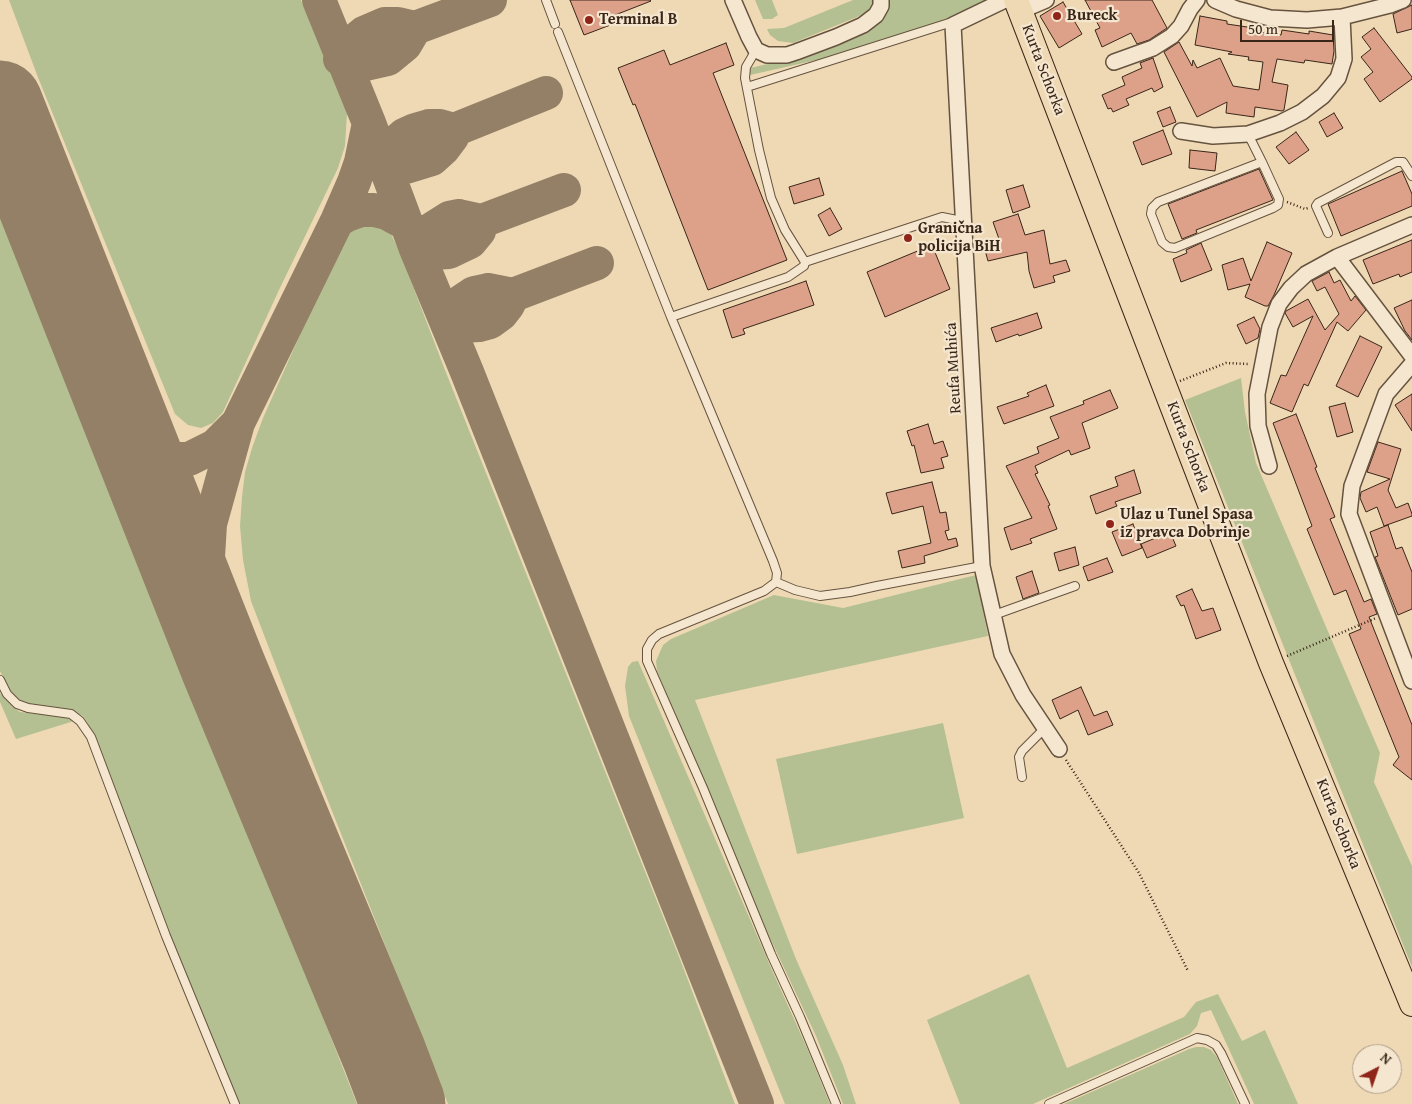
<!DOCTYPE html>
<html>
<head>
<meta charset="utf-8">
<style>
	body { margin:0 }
	#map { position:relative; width:1412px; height:1104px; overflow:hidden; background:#efd9b5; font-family:"Gentium Book Plus",serif }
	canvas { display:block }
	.north { position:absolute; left:1352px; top:1044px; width:50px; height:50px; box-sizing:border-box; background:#f5e6cf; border:1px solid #aa9986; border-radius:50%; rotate:41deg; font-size:14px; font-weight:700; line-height:20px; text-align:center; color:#392618 }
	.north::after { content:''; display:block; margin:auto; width:18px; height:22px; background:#8f2418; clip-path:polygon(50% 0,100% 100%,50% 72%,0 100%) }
	.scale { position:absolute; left:1240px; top:20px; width:94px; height:22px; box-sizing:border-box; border:2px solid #392618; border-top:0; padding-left:6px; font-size:15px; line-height:18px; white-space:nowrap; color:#392618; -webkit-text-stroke:4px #f5e6cf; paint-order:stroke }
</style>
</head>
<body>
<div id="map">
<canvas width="1412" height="1104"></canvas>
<div class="north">N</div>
<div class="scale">50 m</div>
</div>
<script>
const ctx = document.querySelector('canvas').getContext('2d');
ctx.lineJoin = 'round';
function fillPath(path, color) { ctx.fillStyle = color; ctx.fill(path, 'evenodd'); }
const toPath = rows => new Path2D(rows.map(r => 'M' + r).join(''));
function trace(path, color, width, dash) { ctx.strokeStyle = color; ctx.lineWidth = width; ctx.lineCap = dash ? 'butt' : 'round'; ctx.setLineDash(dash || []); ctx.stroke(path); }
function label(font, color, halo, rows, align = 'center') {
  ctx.font = font + ' "Gentium Book Plus",serif'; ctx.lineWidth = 4.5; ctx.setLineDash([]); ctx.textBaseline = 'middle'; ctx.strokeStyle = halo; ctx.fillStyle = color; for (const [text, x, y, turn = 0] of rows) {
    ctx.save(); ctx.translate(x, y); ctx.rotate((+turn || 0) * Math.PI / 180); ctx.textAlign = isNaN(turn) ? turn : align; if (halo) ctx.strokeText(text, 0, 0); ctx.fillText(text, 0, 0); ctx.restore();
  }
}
const green = toPath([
	[9,0,301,0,347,113,345,146,338,168,279,290,223,412,213,423,201,428,188,425,175,414,39,80],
	[755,0,772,0,778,15,772,19,763,19],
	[853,0,876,0,868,12,862,15,793,43,778,41,770,35,767,29,784,28],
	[890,0,985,0,981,4,934,24,839,55,750,75,750,68,811,54,885,13],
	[0,192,357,1104,239,1104,185,973,97,742,87,722,83,716,71,710,30,704,20,700,9,690,0,671],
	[363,223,373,223,384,227,392,236,401,255,445,370,678,954,735,1104,448,1104,315,768,251,601,243,560,240,526,242,497,245,472,252,448,263,418,343,238,354,227],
	[1241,378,1245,412,1256,463,1380,753,1374,782,1412,866,1412,967,1185,400],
	[976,575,988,636,695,700,796,959,843,1065,856,1104,843,1104,816,1036,769,936,657,671,656,661,663,645,671,639,774,595,843,608],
	[638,661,772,970,807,1048,830,1104,785,1104,629,716,625,686,628,667,632,662],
	[0,693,13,707,20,712,62,716,71,718,74,721,16,739,0,702],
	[943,723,964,818,797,854,776,759],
	[1029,974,1067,1068,1184,1017,1196,1002,1218,994,1242,1041,1265,1030,1298,1104,1254,1104,1211,1010,1201,1013,1197,1026,1190,1034,1033,1104,960,1104,927,1020],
	[1196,1047,1204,1047,1211,1050,1217,1057,1238,1104,1064,1104,1189,1049]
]);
const taxiway = toPath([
	[319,0,369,123,416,249,467,372,757,1104],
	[385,24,398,24,415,28,405,45,388,59,366,64,353,64,340,59,353,42,364,33,385,24],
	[415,28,490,0],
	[429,126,440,126,454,130,452,137,443,149,432,159,406,167,384,163,396,142,404,135,415,130,429,126],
	[454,130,546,93],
	[459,216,482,221,479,231,470,242,449,252,433,253,416,249,421,240,430,230,449,218,459,216],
	[337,221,354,182,361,162,369,123],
	[482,221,564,190],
	[488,290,513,295,508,305,501,314,490,322,479,325,462,326,447,323,451,313,462,301,474,293,488,290],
	[513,295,597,263],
	[117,400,143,436,158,451,175,459,189,459,215,446,238,423,210,524,208,557,213,612,224,669],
	[238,423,337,221,347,215,361,210,374,210,387,213,407,224]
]);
const runway = toPath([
	[0,103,224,669,384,1054,403,1104]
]);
const building = toPath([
	[570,0,650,0,651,1,610,17,613,24,584,35,570,0],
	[1085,0,1152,0,1167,28,1149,40,1137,44,1131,33,1102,47,1095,30,1100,28,1085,0],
	[1063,2,1082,34,1059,48,1040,16,1063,2],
	[1412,5,1412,29,1397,33,1393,14,1412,5],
	[1200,16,1227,21,1227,24,1254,28,1253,31,1281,35,1282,30,1309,34,1309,31,1333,35,1334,51,1332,64,1305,60,1304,63,1277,59,1272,82,1288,85,1284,110,1282,111,1255,107,1254,117,1226,113,1227,102,1197,117,1164,52,1179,42,1192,66,1193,60,1197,68,1220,58,1233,86,1259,90,1263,62,1248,60,1249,57,1228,54,1232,52,1195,45,1200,16],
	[1374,28,1412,77,1412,79,1380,102,1364,79,1373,72,1361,57,1371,49,1362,37,1374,28],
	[726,43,734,65,713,73,787,260,708,290,635,104,633,105,618,68,664,50,670,65,726,43],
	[1153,58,1163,87,1154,92,1152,88,1126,99,1129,105,1113,112,1111,108,1108,109,1102,95,1125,85,1122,77,1142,68,1140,63,1153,58],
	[1170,107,1176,122,1163,127,1157,112,1170,107],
	[1334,113,1343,128,1327,137,1319,122,1334,113],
	[1163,130,1172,154,1142,165,1133,142,1163,130],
	[1296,132,1309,150,1289,164,1276,147,1296,132],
	[1190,150,1217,153,1215,171,1189,168,1190,150],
	[1259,169,1273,200,1196,230,1197,233,1182,239,1168,204,1259,169],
	[1402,171,1412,194,1412,206,1341,236,1328,204,1402,171],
	[819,178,824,195,794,204,789,187,819,178],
	[1023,185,1030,207,1013,213,1006,190,1023,185],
	[830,208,842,229,829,236,818,215,830,208],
	[1018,214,1025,235,1044,230,1050,264,1066,260,1070,271,1053,276,1055,282,1034,288,1029,271,1027,252,988,261,983,243,999,239,993,222,1018,214],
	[1412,240,1412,272,1400,277,1399,274,1373,284,1363,260,1412,240],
	[1267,242,1292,253,1274,295,1268,306,1265,306,1245,297,1250,284,1228,290,1222,265,1243,258,1251,281,1267,242],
	[1201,243,1212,270,1181,282,1173,259,1187,253,1186,250,1201,243],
	[932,245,950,289,885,317,867,272,932,245],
	[1329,272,1334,283,1340,280,1351,301,1355,296,1366,310,1348,331,1337,322,1308,386,1304,384,1292,412,1270,403,1281,375,1286,376,1313,316,1293,327,1285,313,1286,311,1308,299,1325,330,1339,314,1325,287,1317,291,1312,281,1329,272],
	[806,281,814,305,743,329,745,334,732,338,723,310,806,281],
	[1412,300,1412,340,1405,331,1394,308,1412,300],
	[1037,313,1042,328,1019,336,1018,334,996,342,991,328,1037,313],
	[1254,317,1260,329,1258,338,1246,344,1237,325,1254,317],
	[1360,336,1382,347,1358,397,1336,386,1360,336],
	[1046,385,1054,406,1004,424,997,407,1029,396,1027,393,1046,385],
	[1110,390,1118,408,1082,423,1090,448,1071,455,1069,450,1035,466,1038,473,1035,474,1050,505,1048,506,1057,529,1030,539,1032,543,1011,550,1004,528,1032,518,1006,466,1039,453,1037,447,1059,438,1050,417,1084,404,1083,401,1110,390],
	[1412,394,1412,431,1395,405,1412,394],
	[1345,403,1353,432,1337,437,1329,407,1345,403],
	[1296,414,1317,467,1315,468,1335,517,1330,519,1364,602,1371,599,1377,614,1369,617,1412,725,1412,780,1393,765,1399,757,1349,634,1361,629,1346,590,1334,595,1307,529,1312,526,1273,423,1296,414],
	[928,424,934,444,943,441,948,456,941,458,944,468,921,473,914,445,912,446,907,431,928,424],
	[1378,442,1401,449,1388,490,1396,508,1408,503,1412,514,1412,516,1384,526,1377,507,1366,512,1360,498,1361,492,1390,479,1367,472,1378,442],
	[1134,470,1141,493,1115,502,1117,506,1096,514,1090,496,1118,486,1115,477,1134,470],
	[932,482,940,513,946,512,949,530,945,531,948,540,956,538,958,546,924,556,925,563,902,568,898,551,931,543,923,506,892,514,886,493,932,482],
	[1133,524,1142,548,1122,556,1112,532,1133,524],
	[1388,525,1396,549,1402,547,1412,572,1412,609,1398,615,1375,557,1378,556,1370,532,1388,525],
	[1170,532,1176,546,1147,558,1141,544,1170,532],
	[1075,547,1079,565,1059,571,1054,553,1075,547],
	[1107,558,1113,572,1088,581,1083,567,1107,558],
	[1032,571,1039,593,1023,599,1016,577,1032,571],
	[1192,589,1202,611,1213,608,1221,630,1196,639,1184,605,1181,606,1176,596,1192,589],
	[1081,687,1094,716,1107,711,1113,725,1088,735,1078,710,1060,719,1052,700,1081,687]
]);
const path = toPath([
	[1287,202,1305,209,1308,208],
	[1180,381,1226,363,1249,364],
	[1287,656,1376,618],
	[1066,760,1139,873,1188,971]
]);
const service = toPath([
	[546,0,555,24],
	[558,32,671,317],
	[756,50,746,67,745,78,759,150,771,198,785,230,805,262,804,266,788,277,671,317,773,561,777,573,776,582,795,590,820,596,850,592,877,586,982,566],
	[747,87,949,23,953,25],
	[1248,134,1262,162,1279,199,1278,205,1273,208,1175,248,1168,247,1162,242,1151,214,1152,208,1158,202,1262,162],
	[1328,233,1316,206,1318,203,1396,162,1403,162,1412,176],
	[805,262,942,217,957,220,964,219],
	[776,582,764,591,659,634,652,640,647,649,647,661,703,788,771,954,800,1017,836,1104],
	[994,615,1075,586],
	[0,680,7,694,17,704,28,708,71,714,80,721,91,737,166,936,235,1104],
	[1022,777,1019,757,1022,751,1045,728],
	[1049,1104,1197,1038,1207,1040,1216,1045,1221,1053,1245,1104]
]);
const minor = toPath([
	[733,0,749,37,756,50,767,55,787,55,796,52,836,37,863,25,876,15,881,6,881,0],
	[1005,0,953,25,982,566,1002,654,1023,695,1059,749],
	[1215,0,1236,9,1270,18,1307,20,1342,17,1390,5,1403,0],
	[1020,11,1046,0],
	[1114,62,1153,48,1172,36,1181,26,1190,9,1197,0],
	[1181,131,1213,136,1248,134,1280,123,1302,112,1323,96,1338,78,1344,59,1342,17],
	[1337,257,1412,356],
	[1412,364,1386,394,1352,486,1349,514,1412,681],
	[1269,466,1258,426,1257,394,1270,327,1279,304,1291,288,1306,274,1337,257,1412,225]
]);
const primary = toPath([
	[1016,0,1271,663,1412,1004]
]);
const markers = [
	[1057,16,5,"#8f2418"],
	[589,20,5,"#8f2418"],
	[908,238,5,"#8f2418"],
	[1110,524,5,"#8f2418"]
];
const poiNames = [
	["Bureck",1067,16],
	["Terminal B",599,20],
	["Granična",918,229],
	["policija BiH",918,247],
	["Ulaz u Tunel Spasa",1120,515],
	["iz pravca Dobrinje",1120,533]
];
const streetNames = [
	["Kurta Schorka",1043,70,69],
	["Reufa Muhića",954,368,-93],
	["Kurta Schorka",1188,447,69],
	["Kurta Schorka",1338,824,68]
];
fillPath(green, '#b4c091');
trace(taxiway, '#948066', 34);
trace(runway, '#948066', 85);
fillPath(building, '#dda18a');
trace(building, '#392618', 1);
trace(service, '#66533f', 10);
trace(minor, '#66533f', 18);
trace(primary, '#392618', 26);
trace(path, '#392618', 2.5, [1, 2.5]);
trace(service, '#f5e6cf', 8);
trace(minor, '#f5e6cf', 15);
trace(primary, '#efd9b5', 24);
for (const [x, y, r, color] of markers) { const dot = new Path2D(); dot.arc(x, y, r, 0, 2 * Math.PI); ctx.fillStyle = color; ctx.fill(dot); trace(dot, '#f5e6cf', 2); }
label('bold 16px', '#392618', '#f5e6cf', poiNames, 'left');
label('16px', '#392618', '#f5e6cf', streetNames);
</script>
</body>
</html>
